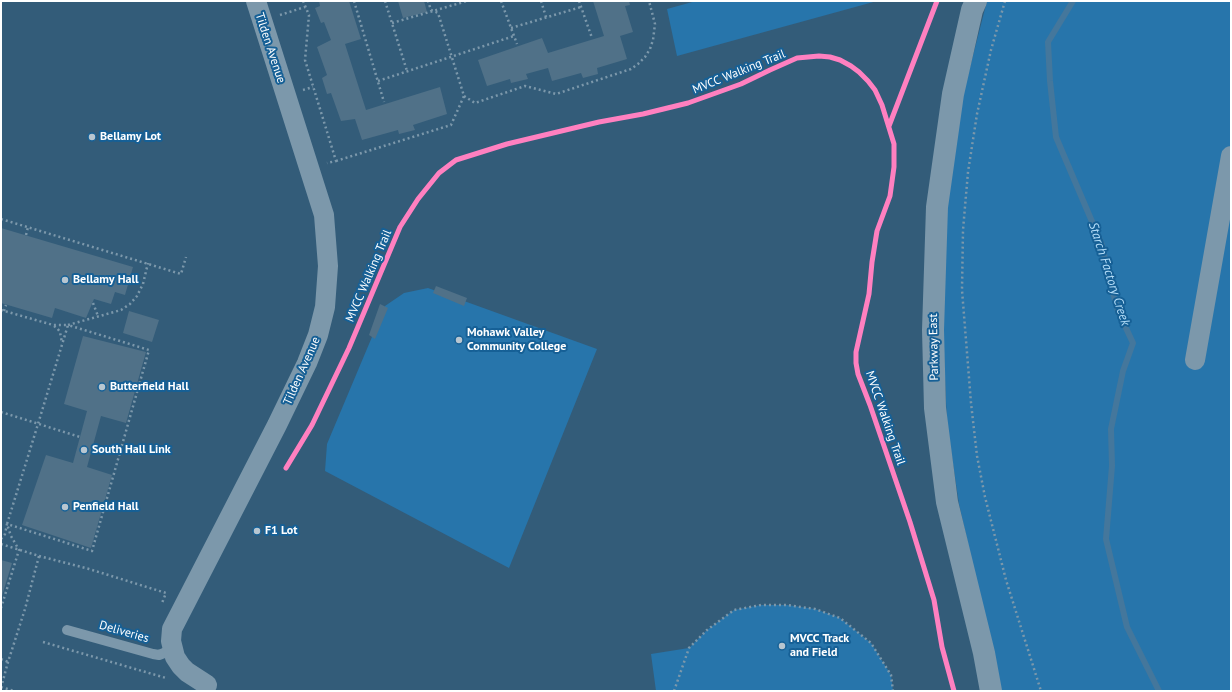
<!DOCTYPE html>
<html>
<head>
<meta charset="utf-8">
<style>
	body { margin:0 }
	#map { position:relative; width:1232px; height:692px; overflow:hidden; background:#335c79; font-family:"PT Sans",sans-serif }
	canvas { display:block }
	.frame { position:absolute; inset:0; border:2px solid #fff; pointer-events:none }
</style>
</head>
<body>
<div id="map">
<canvas width="1232" height="692"></canvas>
<div class="frame"></div>
</div>
<script>
const ctx = document.querySelector('canvas').getContext('2d');
ctx.lineJoin = 'round';
function fillPath(path, color) { ctx.fillStyle = color; ctx.fill(path, 'evenodd'); }
const toPath = rows => new Path2D(rows.map(r => 'M' + r).join(''));
function trace(path, color, width, dash) { ctx.strokeStyle = color; ctx.lineWidth = width; ctx.lineCap = dash ? 'butt' : 'round'; ctx.setLineDash(dash || []); ctx.stroke(path); }
function label(font, color, halo, rows, align = 'center') {
  ctx.font = font + ' "PT Sans",sans-serif'; ctx.lineWidth = 4; ctx.setLineDash([]); ctx.textBaseline = 'middle'; ctx.strokeStyle = halo; ctx.fillStyle = color; for (const [text, x, y, turn = 0] of rows) {
    ctx.save(); ctx.translate(x, y); ctx.rotate((+turn || 0) * Math.PI / 180); ctx.textAlign = isNaN(turn) ? turn : align; if (halo) ctx.strokeText(text, 0, 0); ctx.fillText(text, 0, 0); ctx.restore();
  }
}
const green = toPath([
	[696,1,877,1,677,56,667,9],
	[987,1,1231,1,1231,691,1001,691,959,504,947,424,942,309,947,205,960,106],
	[428,288,597,349,509,568,325,471,327,444,385,306,404,293],
	[761,605,787,605,815,609,840,618,871,643,891,675,893,691,656,691,651,654,689,648,707,630,734,610]
]);
const stream = toPath([
	[1073,1,1048,42,1050,81,1056,137,1102,245,1109,278,1118,311,1133,343,1123,371,1111,429,1112,466,1106,539,1127,627,1159,691]
]);
const building = toPath([
	[319,1,349,1,361,39,345,44,366,110,440,87,447,114,413,125,415,130,399,134,398,130,362,140,355,119,341,121,331,93,327,94,322,78,327,75,317,47,331,40,324,22,321,23,315,8,320,6],
	[398,1,424,1,427,12,403,18],
	[593,1,629,1,630,5,625,6,633,32,620,36,627,59,597,68,598,74,583,78,581,73,552,81,548,68,526,74,528,79,511,83,510,79,487,86,478,60,542,38,548,53,604,36],
	[1,228,133,267,125,295,115,292,111,304,94,299,86,318,55,308,52,318,1,303],
	[436,286,467,298,464,306,433,293],
	[380,304,388,308,375,339,369,335],
	[129,311,159,320,152,342,123,333],
	[83,336,146,352,126,423,101,416,87,467,112,475,91,548,22,525,46,455,73,463,87,411,64,404],
	[1,560,12,563,1,599]
]);
const path = toPath([
	[303,1,309,15,305,60,336,161,327,163],
	[354,1,384,102],
	[385,1,407,71],
	[501,1,517,44],
	[541,1,546,17],
	[579,1,592,38],
	[1005,1,991,50,977,114,968,172,963,230,962,290,971,403,977,456,985,497,1006,580,1041,691],
	[280,15,305,7],
	[392,23,467,1],
	[511,28,581,7],
	[378,81,514,36],
	[303,90,313,87],
	[464,96,475,103,525,86,556,94,631,69,638,64,645,57,650,49,653,40,655,24,649,1],
	[336,161,451,125,464,96,438,13,431,10,428,1],
	[1,219,181,274,186,257],
	[26,235,28,227],
	[93,303,98,316],
	[1,310,53,325,68,325,38,424,7,524,11,536,19,550,1,608],
	[4,311,6,305],
	[68,325,121,310,130,304,137,296,143,284,148,263],
	[54,326,57,328,60,332,62,343],
	[1,412,80,437],
	[1,539,5,534,7,524,92,551,149,350,68,325],
	[1,544,39,556,25,609,8,662,1,688],
	[39,556,89,569,166,593,162,603],
	[43,642,166,678],
	[1,659,8,662],
	[1,687,14,691],
	[674,691,689,648,707,630,734,610,761,605,787,605,815,609,840,618,871,643,891,675,893,691]
]);
const service = toPath([
	[67,630,153,654,159,655,164,653,172,647]
]);
const minor = toPath([
	[1195,360,1231,156],
	[207,685,187,672,181,666,175,657,171,641,172,629,277,425,307,363,318,335,325,307,328,266,324,215,256,1]
]);
const tertiary = toPath([
	[976,1,972,10,953,94,937,207,933,330,935,408,947,502,984,653,991,691]
]);
const cycleway = toPath([
	[889,126,937,1],
	[286,468,312,425,349,348,400,227,418,199,439,173,456,160,507,144,599,122,643,114,688,103,741,84,770,70,797,58,819,56,830,57,840,60,851,66,859,72,868,81,875,90,882,105,894,144,894,167,890,196,877,231,872,262,869,294,856,352,856,363,858,374,870,405,910,522,934,600,942,647,954,691]
]);
const markers = [
	[92,137,4,"#b8c6d0"],
	[65,280,4,"#b8c6d0"],
	[459,340,4,"#b8c6d0"],
	[102,387,4,"#b8c6d0"],
	[84,450,4,"#b8c6d0"],
	[65,507,4,"#b8c6d0"],
	[257,531,4,"#b8c6d0"],
	[782,646,4,"#b8c6d0"]
];
const streetNames = [
	["Tilden Avenue",270,48,72],
	["MVCC Walking Trail",739,72,-22],
	["MVCC Walking Trail",369,276,-67],
	["Parkway East",934,347,-91],
	["Tilden Avenue",302,371,-66],
	["MVCC Walking Trail",885,418,71],
	["Deliveries",124,632,16]
];
const poiNames = [
	["Bellamy Lot",100,137],
	["Bellamy Hall",73,280],
	["Mohawk Valley",467,333],
	["Community College",467,347],
	["Butterfield Hall",110,387],
	["South Hall Link",92,450],
	["Penfield Hall",73,507],
	["F1 Lot",265,531],
	["MVCC Track",790,639],
	["and Field",790,653]
];
const waterNames = [
	["Starch Factory Creek",1109,274,72]
];
fillPath(green, '#2775ab');
trace(stream, '#44779c', 6);
fillPath(building, '#507188');
trace(path, '#7c98ab', 2.5, [2, 3]);
trace(service, '#7c98ab', 10);
trace(minor, '#7c98ab', 20);
trace(tertiary, '#7c98ab', 22);
trace(cycleway, '#ff80c0', 5);
for (const [x, y, r, color] of markers) { const dot = new Path2D(); dot.arc(x, y, r, 0, 2 * Math.PI); ctx.fillStyle = color; ctx.fill(dot); trace(dot, '#166096', 1.5); }
label('12px', '#fff', '#166096', streetNames);
label('bold 12px', '#fff', '#166096', poiNames, 'left');
label('italic 13px', '#b4ddf8', '#166096', waterNames);
</script>
</body>
</html>
